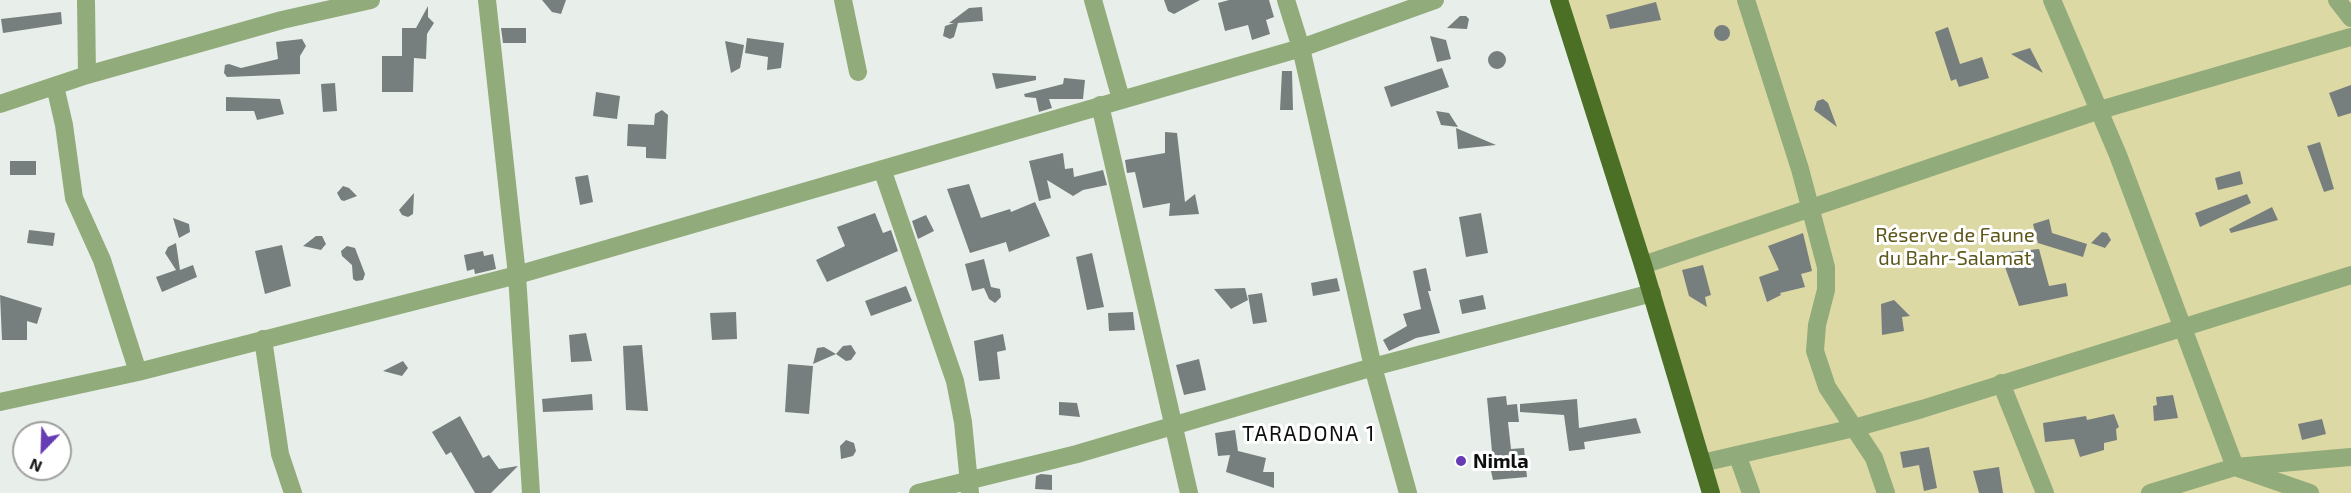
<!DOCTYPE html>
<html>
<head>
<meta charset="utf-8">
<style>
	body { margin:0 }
	#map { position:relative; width:2351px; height:493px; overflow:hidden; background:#e8efea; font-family:"Exo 2",sans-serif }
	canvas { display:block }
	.north { position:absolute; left:12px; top:421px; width:60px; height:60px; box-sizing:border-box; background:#fff; border:2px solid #9e9f9e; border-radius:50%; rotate:203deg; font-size:16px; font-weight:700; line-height:24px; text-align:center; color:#0c0f0d }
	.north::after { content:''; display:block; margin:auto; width:21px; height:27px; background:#663cb4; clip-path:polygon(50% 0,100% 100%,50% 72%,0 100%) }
</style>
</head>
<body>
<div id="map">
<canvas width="2351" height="493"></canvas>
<div class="north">N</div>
</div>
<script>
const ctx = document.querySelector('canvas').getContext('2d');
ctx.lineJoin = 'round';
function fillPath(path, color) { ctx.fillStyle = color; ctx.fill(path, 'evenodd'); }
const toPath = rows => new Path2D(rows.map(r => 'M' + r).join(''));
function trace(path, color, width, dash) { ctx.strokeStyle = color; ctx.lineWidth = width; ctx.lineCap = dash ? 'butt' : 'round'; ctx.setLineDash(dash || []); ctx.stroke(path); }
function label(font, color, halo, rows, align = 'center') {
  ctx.font = font + ' "Exo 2",sans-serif'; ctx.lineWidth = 6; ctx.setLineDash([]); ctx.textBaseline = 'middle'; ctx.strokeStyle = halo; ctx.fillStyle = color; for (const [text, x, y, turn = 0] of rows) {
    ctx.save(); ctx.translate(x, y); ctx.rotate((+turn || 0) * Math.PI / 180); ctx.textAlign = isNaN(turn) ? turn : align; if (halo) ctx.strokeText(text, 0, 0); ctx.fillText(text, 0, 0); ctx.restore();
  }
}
const green = toPath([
	[1559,0,2351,0,2351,493,1711,493]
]);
const building = toPath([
	[542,0,566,0,561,14,552,12],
	[1164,0,1200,0,1174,14,1168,11],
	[1229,0,1269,0,1274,17,1266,20,1270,34,1252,40,1248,25,1225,31,1218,3],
	[1656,2,1661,20,1610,29,1606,15],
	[428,6,428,17,434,23,427,34,426,59,414,58,413,92,382,92,382,56,402,56,402,28,416,28],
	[982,7,983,21,958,23,954,37,950,39,943,36,945,26,954,23,949,23,969,8],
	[61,12,62,24,3,33,1,19],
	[1460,16,1466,16,1469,19,1467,29,1447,28],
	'1714 33a8 8 0 1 1 16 0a8 8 0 1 1-16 0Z',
	[1948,27,1960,64,1982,57,1989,78,1959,87,1956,79,1951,81,1935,32],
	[501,28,526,28,526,43,503,43],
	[1430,36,1446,40,1451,59,1437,62],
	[747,38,784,43,781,68,767,70,768,57,745,53],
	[302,39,306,46,300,56,300,74,227,77,224,73,225,65,229,64,241,68,278,59,276,42],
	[725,41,744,45,740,68,731,73],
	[2030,48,2043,73,2011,54],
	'1488 60a9 9 0 1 1 18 0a9 9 0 1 1-18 0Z',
	[1442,68,1449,87,1391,107,1384,87],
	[1282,71,1292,71,1293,110,1280,110],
	[992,73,1036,76,1036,80,996,89],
	[1064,78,1085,80,1083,99,1049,99,1052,108,1039,112,1036,98,1025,97,1024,94,1063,84],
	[335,83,337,111,323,112,321,84],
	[2351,85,2351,113,2338,117,2329,93],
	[596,92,620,96,617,119,593,116],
	[226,97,280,99,284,114,257,120,254,111,226,111],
	[1823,99,1828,103,1837,127,1814,110,1817,101],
	[662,110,668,115,666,159,646,158,646,147,627,146,628,124,654,125,655,114],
	[1436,111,1449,113,1458,127,1441,125],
	[1456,128,1496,145,1458,149],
	[1165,132,1177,133,1185,202,1195,194,1199,214,1169,216,1170,203,1143,208,1135,172,1127,173,1125,160,1165,153],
	[2320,142,2334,189,2324,192,2307,146],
	[1063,153,1065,169,1073,168,1074,177,1103,170,1107,185,1083,190,1073,196,1047,180,1051,198,1039,201,1029,161],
	[10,161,36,161,36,175,10,175],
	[2240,171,2243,184,2218,190,2215,178],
	[588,175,593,202,580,205,575,177],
	[969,184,981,218,1010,209,1011,212,1035,202,1050,236,1009,252,1006,242,970,253,947,189],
	[343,186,349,188,357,196,344,201,341,200,337,193],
	[414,193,413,214,408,217,402,215,399,210],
	[2247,194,2251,203,2200,227,2195,213],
	[2272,207,2278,220,2231,233,2229,229],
	[875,213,883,233,891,230,898,251,827,282,816,260,845,246,837,227],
	[1481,213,1488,253,1466,257,1459,217],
	[926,215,934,231,918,239,912,221],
	[173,218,189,224,190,232,179,238],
	[2049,219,2052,233,2087,244,2083,257,2038,243,2033,224],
	[29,230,55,233,53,246,27,243],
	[2102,232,2107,233,2111,240,2105,248,2091,243],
	[1803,233,1812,271,1801,274,1805,287,1780,293,1781,295,1767,302,1759,277,1779,270,1768,246],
	[322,236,326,244,321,250,303,246,316,236],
	[176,243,180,270,193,265,197,277,162,292,156,277,176,270,165,253,168,247],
	[282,245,291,286,265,294,255,251],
	[347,246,355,248,365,274,363,280,356,281,353,279,352,265,342,256,341,251],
	[2039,249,2049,286,2066,283,2068,296,2019,306,2000,253],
	[483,251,484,256,493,254,496,269,475,274,474,269,467,271,464,255],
	[1092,253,1104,307,1087,310,1076,257],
	[984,259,991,287,1000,289,1001,297,995,303,989,299,984,288,972,291,965,264],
	[1703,265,1711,295,1705,297,1707,307,1689,296,1682,270],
	[1426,268,1431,291,1428,291,1440,333,1416,338,1389,351,1383,340,1407,326,1403,314,1421,309,1413,271],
	[1337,278,1340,291,1313,296,1311,283],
	[906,286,912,301,871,316,865,301],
	[1245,288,1248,300,1231,309,1214,289],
	[1262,293,1267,322,1253,324,1248,295],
	[0,295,42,308,37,324,27,321,27,340,2,340],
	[1483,295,1486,309,1462,314,1459,300],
	[1894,300,1910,316,1902,317,1904,331,1882,335,1881,304],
	[736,312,737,339,712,340,710,313],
	[1133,312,1135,330,1109,331,1108,313],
	[586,333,592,361,571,362,569,335],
	[1003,334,1006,350,997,352,1000,379,979,381,974,341],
	[642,345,648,411,626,410,623,346],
	[851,345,856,353,851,360,846,361,836,354,813,364,817,348,824,347,836,354,843,346],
	[1199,359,1206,390,1184,395,1176,365],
	[403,361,408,368,402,376,383,371],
	[788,364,813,366,809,414,785,412],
	[592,394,593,410,543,412,542,399],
	[2173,395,2178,418,2154,421,2153,406,2157,405,2156,397],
	[1506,396,1507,405,1517,404,1519,422,1508,422,1511,449,1524,448,1527,477,1493,480,1489,462,1493,462,1487,398],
	[1577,399,1579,428,1636,418,1641,433,1584,442,1585,449,1569,451,1564,415,1520,412,1520,404],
	[1059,402,1077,403,1080,417,1059,415],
	[2114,414,2119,427,2116,429,2117,440,2104,443,2104,450,2080,457,2074,439,2045,442,2043,423,2086,416,2087,420],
	[460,416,483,458,489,455,499,469,518,466,491,493,475,493,451,452,446,455,432,432],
	[2322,419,2326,434,2302,440,2298,424],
	[1235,430,1238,451,1266,458,1263,472,1274,472,1274,488,1226,472,1230,455,1218,456,1215,433],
	[846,440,854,443,856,451,853,456,841,459,840,446],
	[1929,447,1937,488,1924,491,1919,465,1903,468,1900,452],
	[1999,467,2003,493,1979,493,1973,471],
	[1041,474,1052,475,1052,490,1035,489,1036,476]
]);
const street = toPath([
	[86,0,87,75],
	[487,0,517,275,531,493],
	[843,0,858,72],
	[1093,0,1121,99],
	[1286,0,1301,48,1373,367,1408,493],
	[1746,0,1800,169,1826,267,1826,290,1817,325,1815,351,1827,387,1874,458,1886,493],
	[2052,0,2118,155,2235,467,2351,457],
	[2337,0,2351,18],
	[55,86,64,125,74,198,102,260,138,372],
	[0,104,87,75,282,20,371,0],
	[1100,105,1189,493],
	[882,169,955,381,963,422,970,493],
	[1643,265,2100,110,2351,37],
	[263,339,280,454,293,493],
	[2001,383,2045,493],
	[0,402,138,372,517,275,1301,48,1435,0],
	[1738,457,1751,493],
	[1702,463,1854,428,1922,409,2351,275],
	[918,493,1077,454,1373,367,1652,293],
	[2150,493,2235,467,2310,493]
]);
const primary = toPath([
	[1559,0,1643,265,1711,493]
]);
const markers = [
	[1461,461,6,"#663cb4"]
];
const parkNames = [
	["Réserve de Faune",1955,235],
	["du Bahr-Salamat",1955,258]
];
const poiNames = [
	["Nimla",1473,461]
];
const neighbourhoodNames = [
	["TARADONA 1",1309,434]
];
fillPath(green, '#ddd9a4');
fillPath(building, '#767f7e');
trace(street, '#91ab7b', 18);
trace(primary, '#4b6f24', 18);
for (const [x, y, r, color] of markers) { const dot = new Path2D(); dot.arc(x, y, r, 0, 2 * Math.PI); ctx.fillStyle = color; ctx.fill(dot); trace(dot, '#fff', 2); }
label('20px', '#5c5619', '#fff', parkNames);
label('bold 20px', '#0c0f0d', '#fff', poiNames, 'left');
ctx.letterSpacing = '1.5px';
label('21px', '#0c0f0d', '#fff', neighbourhoodNames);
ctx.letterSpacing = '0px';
</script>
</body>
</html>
